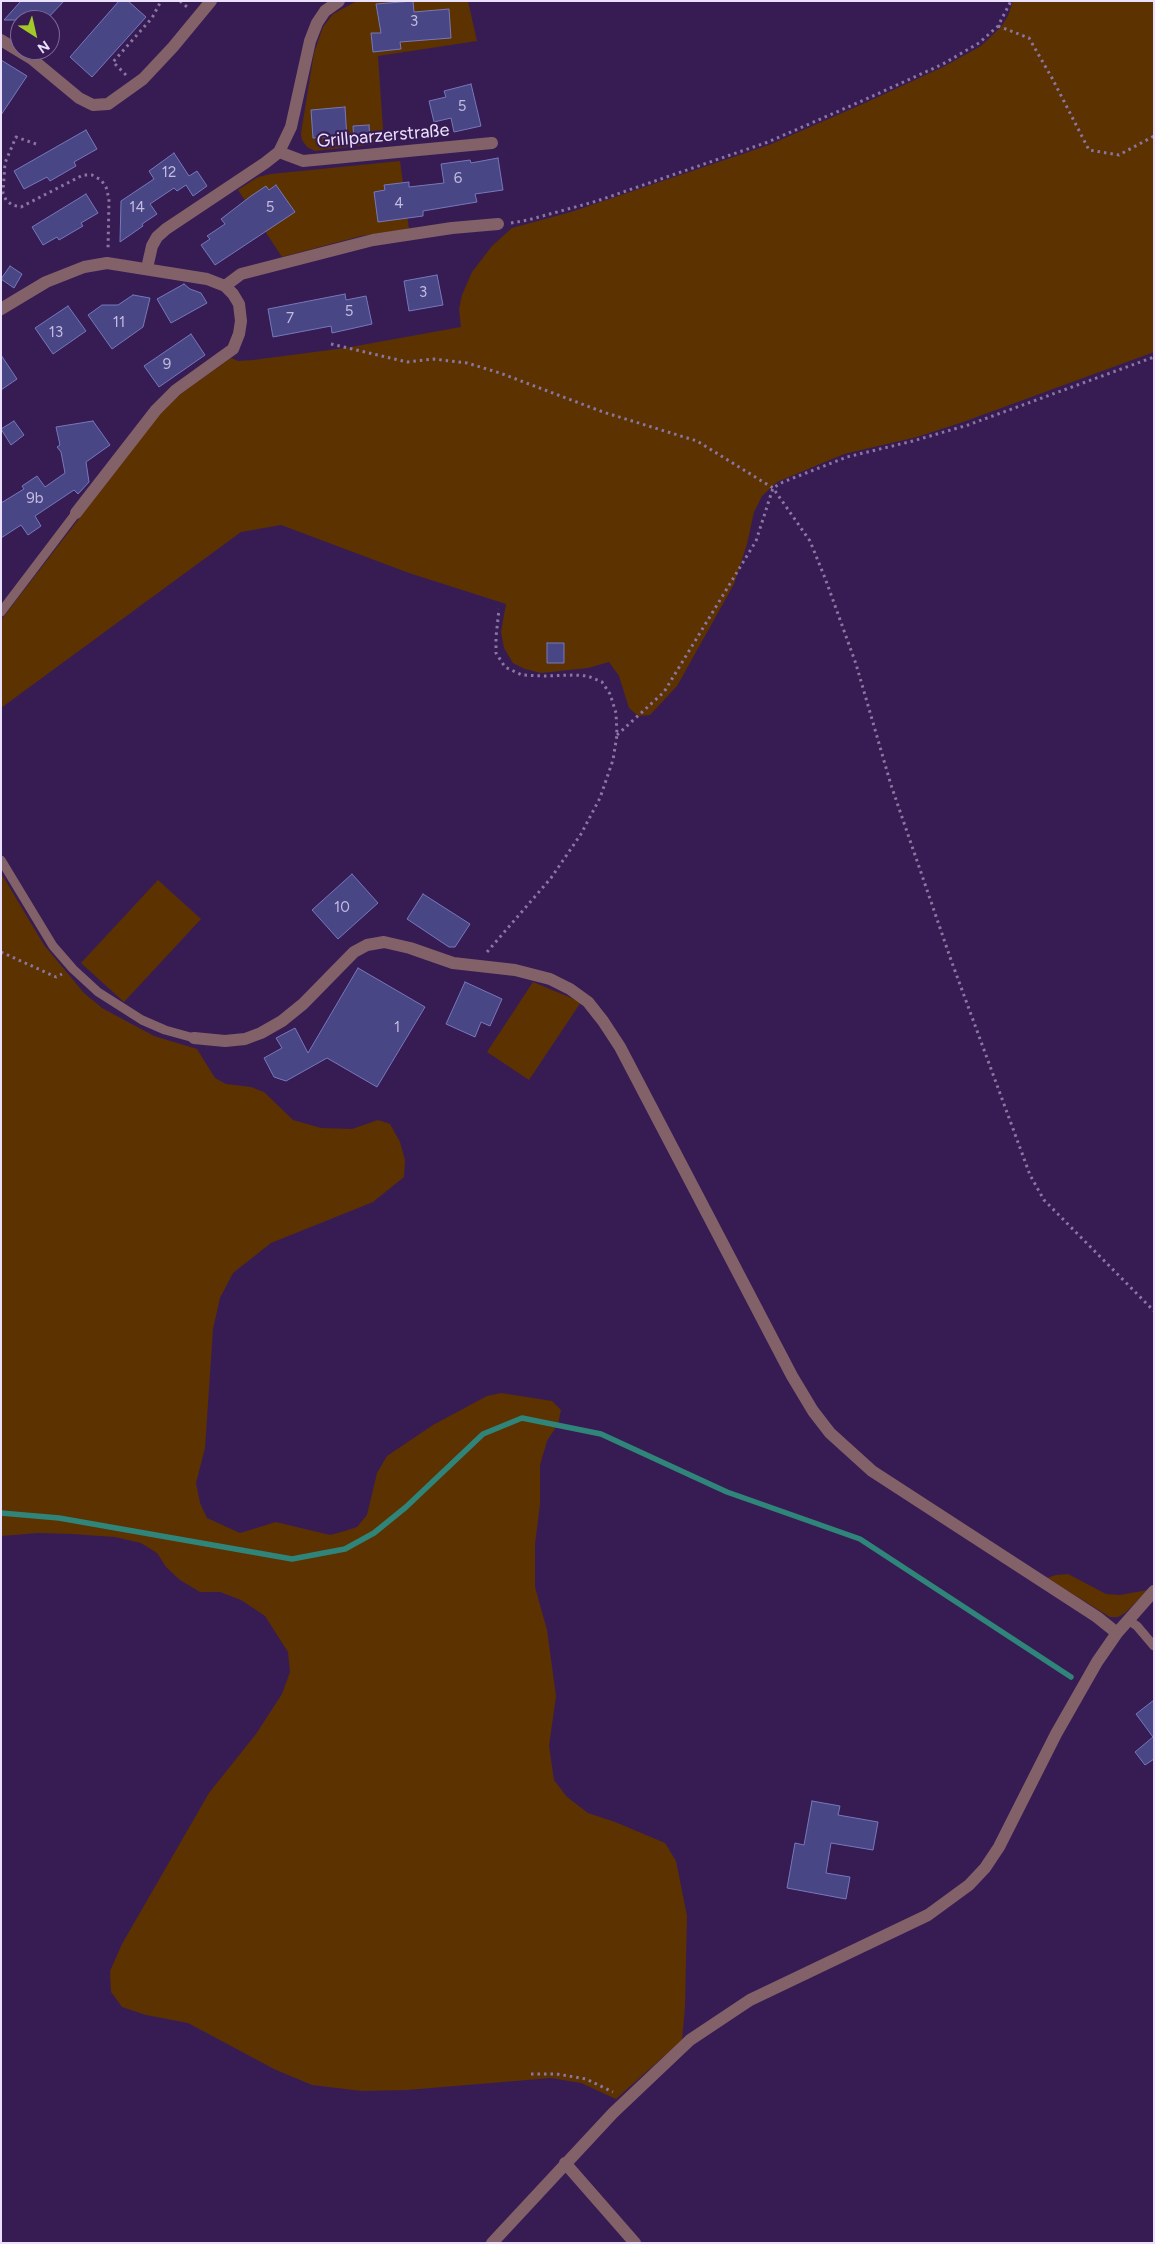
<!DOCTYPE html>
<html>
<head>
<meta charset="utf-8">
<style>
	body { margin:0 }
	#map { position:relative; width:1155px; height:2244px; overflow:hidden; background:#371c54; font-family:Figtree,sans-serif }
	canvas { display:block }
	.frame { position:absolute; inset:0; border:2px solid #ebe0fd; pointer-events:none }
	.north { position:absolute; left:10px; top:10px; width:50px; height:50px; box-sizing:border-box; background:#371c54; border:1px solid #7f6a98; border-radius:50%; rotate:145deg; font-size:14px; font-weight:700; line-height:20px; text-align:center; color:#ebe0fd }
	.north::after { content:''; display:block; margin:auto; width:18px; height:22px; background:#a2c927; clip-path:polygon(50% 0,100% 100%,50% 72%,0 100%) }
</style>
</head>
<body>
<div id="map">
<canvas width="1155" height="2244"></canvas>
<div class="frame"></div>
<div class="north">N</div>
</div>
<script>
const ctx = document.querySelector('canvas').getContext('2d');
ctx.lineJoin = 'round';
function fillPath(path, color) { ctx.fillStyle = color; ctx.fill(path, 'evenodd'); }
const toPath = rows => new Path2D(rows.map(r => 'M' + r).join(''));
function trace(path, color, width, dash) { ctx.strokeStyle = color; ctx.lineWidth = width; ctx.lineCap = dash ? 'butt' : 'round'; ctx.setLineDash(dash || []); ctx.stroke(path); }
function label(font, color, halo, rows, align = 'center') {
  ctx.font = font + ' Figtree,sans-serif'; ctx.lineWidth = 4.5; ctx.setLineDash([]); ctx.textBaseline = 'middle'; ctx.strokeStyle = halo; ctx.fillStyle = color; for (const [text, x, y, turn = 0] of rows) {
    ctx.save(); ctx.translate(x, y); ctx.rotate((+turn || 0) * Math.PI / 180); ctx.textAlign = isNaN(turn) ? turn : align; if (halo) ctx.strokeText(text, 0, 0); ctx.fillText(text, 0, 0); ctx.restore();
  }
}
const green = toPath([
	[357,1,468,1,477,41,378,56,384,143,315,151,307,147,302,140,301,133,314,53,323,27,333,14],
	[1013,1,1154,1,1154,352,963,422,917,437,844,454,777,482,762,496,754,512,747,544,734,584,677,686,650,715,638,716,629,708,619,676,609,662,588,668,541,673,525,669,513,663,504,648,501,632,506,604,409,573,281,525,241,532,1,708,1,620,161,412,183,392,231,358,238,361,253,360,345,348,461,327,459,309,462,295,472,272,492,246,512,228,571,212,769,145,865,103,943,67,981,46,1001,27,1008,16],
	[400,161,409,229,361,236,282,257,238,190,258,177,271,174],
	[1,873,44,945,84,993,102,1008,154,1036,197,1049,215,1078,226,1084,251,1087,264,1092,293,1120,321,1128,352,1129,378,1120,390,1124,400,1142,405,1160,404,1177,373,1202,271,1243,233,1273,220,1298,213,1329,205,1448,196,1483,200,1503,207,1518,240,1533,276,1522,330,1535,345,1531,357,1527,367,1515,377,1473,387,1456,433,1425,487,1396,501,1393,552,1401,561,1410,558,1424,547,1441,540,1465,540,1504,535,1544,535,1587,547,1630,556,1696,549,1746,554,1780,567,1797,588,1813,615,1822,665,1843,676,1861,687,1916,685,2007,682,2040,616,2099,581,2083,551,2078,407,2090,362,2091,312,2085,274,2069,188,2023,146,2015,122,2007,111,1992,110,1971,122,1944,209,1793,256,1734,282,1694,290,1672,288,1652,265,1616,241,1600,220,1592,200,1592,180,1580,166,1567,157,1553,141,1543,115,1537,72,1534,38,1533,1,1536],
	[158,880,201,919,124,1002,81,963],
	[533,982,581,1002,529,1080,487,1052],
	[1068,1574,1106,1594,1120,1595,1148,1590,1125,1613,1118,1617,1110,1617,1047,1578,1056,1575]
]);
const stream = toPath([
	[1,1513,59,1518,292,1559,345,1549,374,1533,406,1507,483,1434,522,1418,601,1434,727,1492,860,1539,1071,1677]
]);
const building = toPath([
	[21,1,64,1,46,20,4,20,21,1],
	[119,1,128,1,146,17,92,77,70,57,119,1],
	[413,1,414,12,449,9,451,38,400,42,401,49,373,52,371,33,381,33,376,4,413,1],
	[1,60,27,76,1,115,1,60],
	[471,84,481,126,454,132,451,118,434,122,429,101,446,97,444,91,471,84],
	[345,107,347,139,326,141,326,137,313,138,311,110,345,107],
	[369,125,370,141,354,142,353,126,369,125],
	[86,130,97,149,74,162,76,166,50,181,47,177,24,189,14,171,86,130],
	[174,153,189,176,197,171,207,186,193,196,186,185,177,191,174,188,150,204,157,214,142,224,143,226,120,242,121,201,154,179,149,171,174,153],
	[498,158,503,190,475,194,477,202,423,211,423,216,378,222,374,192,385,190,384,185,409,182,409,187,444,183,441,164,470,160,471,163,498,158],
	[276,185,295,212,215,265,201,245,210,239,207,236,225,224,221,219,251,196,266,186,269,190,276,185],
	[86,194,98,213,81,223,83,226,59,240,57,237,43,245,32,227,86,194],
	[10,266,22,274,14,288,1,279,10,266],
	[437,275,443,305,409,311,404,281,437,275],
	[184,284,190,289,201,293,207,303,171,323,157,299,184,284],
	[345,294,346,300,366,296,372,324,332,333,331,326,273,337,268,309,345,294],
	[133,295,150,298,143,327,112,349,88,315,102,305,118,305,133,295],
	[68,306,86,331,53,354,35,328,68,306],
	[191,334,205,355,159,387,144,366,191,334],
	[1,355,17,379,1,390,1,355],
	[14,421,24,435,11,445,1,429,14,421],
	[93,421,110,445,86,462,89,482,78,494,74,490,35,516,41,526,28,535,21,525,1,538,1,503,24,489,22,486,37,476,45,487,65,473,61,452,57,447,60,445,56,427,93,421],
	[547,643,564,643,564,663,547,663,547,643],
	[352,874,378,903,338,939,312,910,352,874],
	[423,894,470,924,455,947,449,947,407,919,423,894],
	[358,968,425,1007,377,1087,327,1058,286,1081,274,1077,264,1058,282,1048,276,1038,295,1028,308,1053,358,968],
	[465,982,502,999,490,1026,481,1022,475,1037,446,1024,465,982],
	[1154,1700,1154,1759,1145,1765,1135,1752,1153,1737,1136,1714,1154,1700],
	[812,1801,840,1806,838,1815,878,1822,873,1850,831,1843,826,1873,850,1877,846,1899,787,1888,795,1843,804,1845,812,1801]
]);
const path = toPath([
	[180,1,187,7],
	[998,26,1029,38,1052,78,1089,150,1119,155,1154,136],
	[126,75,113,62,152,18,161,1],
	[36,144,16,137,5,163,3,193,6,200,12,205,21,207,83,175,92,175,101,180,106,187,109,199,108,250],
	[511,223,528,220,597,201,768,142,864,100,943,64,979,43,998,26,1011,1],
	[331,344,407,362,434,359,467,363,500,373,603,412,697,441,773,488,810,541,825,578,856,664,891,785,951,960,1030,1175,1044,1200,1154,1311],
	[617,735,664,692,756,541,773,488,783,482,847,457,913,441,968,425,1154,357],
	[1,952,56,977,62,974],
	[487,952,551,878,581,834,600,798,613,760,617,735,616,713,610,694,602,682,588,676,574,675,545,676,522,675,505,667,496,653,496,637,499,609],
	[531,2074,557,2074,586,2079,613,2092]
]);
const lane = toPath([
	[1,612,76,513],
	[1,860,53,946,73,969,98,992,142,1020,165,1030,194,1038],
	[1128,1620,1137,1626,1154,1646]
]);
const street = toPath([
	[1,40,32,59,79,98,93,105,108,104,143,79,173,47,211,1],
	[279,152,303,161,492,143],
	[147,268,152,246,157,237,166,229,265,163,279,152,291,127,310,41,317,23,325,11,339,1],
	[225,286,241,274,373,240,452,228,498,224],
	[1,309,46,282,84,267,107,263,207,279,225,286,233,294,239,304,241,321,239,334,233,349,176,390,156,410,76,513],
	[194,1038,225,1041,245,1039,261,1033,282,1021,303,1004,354,952,367,945,384,942,410,948,453,963,515,970,550,979,570,989,588,1002,603,1021,620,1047,792,1376,813,1411,830,1433,872,1471,1097,1617,1117,1633],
	[565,2163,635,2243],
	[492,2243,613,2113,690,2040,750,2000,928,1915,969,1885,985,1868,999,1847,1056,1734,1097,1662,1117,1633,1154,1591]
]);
const numberNames = [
	["3",414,22],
	["5",462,107],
	["12",169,173],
	["6",458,179],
	["4",399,204],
	["14",137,208],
	["5",270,208],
	["3",423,293],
	["5",349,312],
	["7",290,319],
	["11",119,323],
	["13",56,333],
	["9",167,365],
	["9b",35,499],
	["10",342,908],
	["1",397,1028]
];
const streetNames = [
	["Grillparzerstraße",383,136,-5]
];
fillPath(green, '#5c3200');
trace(stream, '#2f8579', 5.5);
fillPath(building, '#494686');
trace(building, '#7778b9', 1);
trace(path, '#8a76a2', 3, [2.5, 4]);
trace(lane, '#836169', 9);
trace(street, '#836169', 12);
label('15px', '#c2badf', null, numberNames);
label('18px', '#ebe0fd', '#371c54', streetNames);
</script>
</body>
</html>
